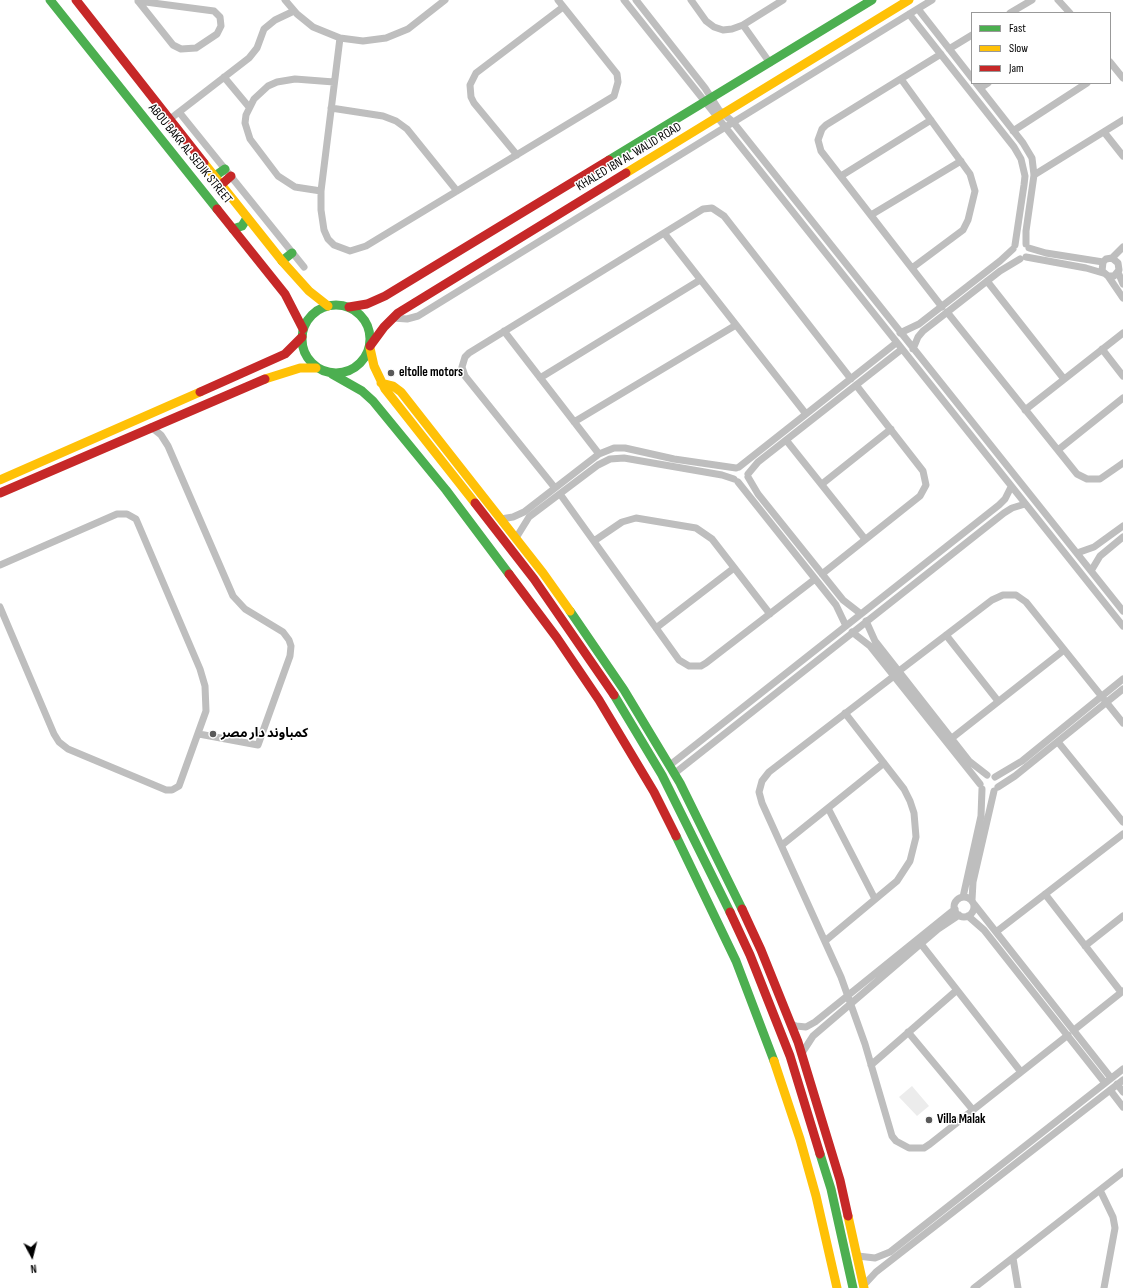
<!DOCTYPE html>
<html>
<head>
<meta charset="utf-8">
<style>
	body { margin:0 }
	#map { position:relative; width:1123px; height:1288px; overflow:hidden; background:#fff; font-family:"Sofia Sans Condensed",sans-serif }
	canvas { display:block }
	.legend { position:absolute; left:971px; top:12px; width:140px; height:72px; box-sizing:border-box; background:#fff; border:1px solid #999; margin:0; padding:5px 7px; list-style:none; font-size:12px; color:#000 }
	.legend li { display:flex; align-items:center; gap:8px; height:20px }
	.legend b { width:20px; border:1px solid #999 }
	.north { position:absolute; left:12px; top:1236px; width:40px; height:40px; -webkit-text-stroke:3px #fff; paint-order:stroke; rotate:173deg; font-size:11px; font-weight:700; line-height:16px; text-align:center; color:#000 }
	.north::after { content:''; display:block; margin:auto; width:14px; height:18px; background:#000; clip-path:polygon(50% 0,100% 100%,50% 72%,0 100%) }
</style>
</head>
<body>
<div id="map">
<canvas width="1123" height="1288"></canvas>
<ul class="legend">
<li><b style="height:5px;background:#4caf50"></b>Fast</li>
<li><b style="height:5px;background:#ffc107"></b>Slow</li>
<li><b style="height:5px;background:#c62828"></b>Jam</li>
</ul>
<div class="north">N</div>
</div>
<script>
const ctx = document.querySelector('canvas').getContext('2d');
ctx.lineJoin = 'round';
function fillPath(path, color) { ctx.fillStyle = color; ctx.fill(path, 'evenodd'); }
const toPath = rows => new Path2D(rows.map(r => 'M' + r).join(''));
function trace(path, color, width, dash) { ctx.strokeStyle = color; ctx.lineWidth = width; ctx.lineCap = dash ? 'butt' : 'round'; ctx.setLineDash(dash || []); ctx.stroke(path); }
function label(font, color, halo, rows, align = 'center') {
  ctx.font = font + ' "Sofia Sans Condensed","Noto Sans Arabic",sans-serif'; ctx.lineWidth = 3; ctx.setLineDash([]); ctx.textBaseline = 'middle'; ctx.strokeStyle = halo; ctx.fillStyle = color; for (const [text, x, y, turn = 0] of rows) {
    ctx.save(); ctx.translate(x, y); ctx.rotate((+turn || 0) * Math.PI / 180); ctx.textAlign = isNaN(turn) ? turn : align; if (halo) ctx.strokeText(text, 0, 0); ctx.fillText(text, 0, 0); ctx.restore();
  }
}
const green = toPath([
	[912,1086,929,1106,917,1116,899,1097]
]);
const street = toPath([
	[138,0,138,1,173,45,181,49,196,48,217,34,221,26,220,17,214,11,138,1],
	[285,0,297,14,313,27,340,38,363,41,386,38,408,29,445,0],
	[624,0,1123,626],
	[636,0,705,88,719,110,733,122,1123,611],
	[691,0,706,21,714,27,723,30,732,29,743,25,783,0],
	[1058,0,1070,13],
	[918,9,972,78],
	[1010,13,1032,0],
	[909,14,1014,147,1021,159,1025,176,1024,185,1015,245],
	[743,25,770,63],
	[340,38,321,191,321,210,324,230,328,239,334,245,350,251,366,246,614,96,618,82,617,74,558,0],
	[949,49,972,35],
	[941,54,826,125,822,129,818,140,821,151,942,307],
	[1110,62,1123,78],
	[224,77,249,107],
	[901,79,970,174,975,191,968,220,963,230,912,268],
	[976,83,1023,143,1032,158,1034,175,1026,231,1026,244],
	[980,88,988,83],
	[331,108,383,116,396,121,407,129,457,191],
	[179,112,304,267],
	[170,119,249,58,257,48,264,29,275,20,294,11],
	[1013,131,1087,83],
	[1104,132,1123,156],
	[517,155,474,103,471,97,470,85,476,73,563,7],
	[1034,175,1123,120],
	[841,176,931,120],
	[321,191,295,187,278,176,250,139,245,123,246,115,254,99,268,86,277,82,295,79,334,82],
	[871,215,961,161],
	[664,233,806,414],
	[1029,248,1046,253,1103,262],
	[1026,257,1086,268,1103,273],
	[1112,258,1118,263,1119,270,1114,276,1108,276,1102,271,1103,262,1106,259,1112,258,1123,247],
	[1118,272,1123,284],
	[1108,276,1123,298],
	[987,281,1064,379],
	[947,312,1077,474,1087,479,1100,479,1123,463],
	[393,318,407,319,418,316,932,0],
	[504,331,599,454],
	[900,333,919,324,1000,261,1013,249],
	[913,349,918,337,923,331,1000,271,1020,259],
	[1102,349,1123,376],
	[540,378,700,280],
	[1025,410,1123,333],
	[574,422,736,325],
	[151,427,161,435,168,446,233,596,245,609,283,632,289,640,291,646,290,656,258,745,199,734],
	[786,440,865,539],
	[1058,450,1123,398],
	[739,467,896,343],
	[748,474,758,462,902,349],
	[748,477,758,494,843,600,861,614],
	[738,482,836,605,846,626],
	[822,484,891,429],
	[555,488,465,376,462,367,465,357,469,353,703,209,712,208,724,216,851,379],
	[560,494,679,660,689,666,701,666,706,663,815,579],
	[501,519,513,517,524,512,599,454,614,448,625,448,674,459,736,468],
	[516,538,529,517,598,465,610,459,624,458,722,475,734,479],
	[594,541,622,522,636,518,696,528,712,539,770,614],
	[1077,553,1094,547,1123,526],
	[0,565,117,514,127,514,136,519,200,669,205,686,206,711,179,786,172,790,166,790,68,749,59,742,54,734,0,607],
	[1091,571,1100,556,1123,537],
	[822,574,920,496,926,485,923,471,856,385],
	[866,621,875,641,969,761,987,775],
	[656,628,734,568],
	[852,632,870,646,980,784],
	[946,635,998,701],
	[899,671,992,600,1003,595,1016,595,1026,602,1123,723],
	[894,676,769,772,762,781,759,792,762,803,841,977,865,1044,892,1136,896,1141,909,1148,924,1148,930,1144,1068,1035],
	[952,738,1064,650],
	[1058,742,1123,822],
	[670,765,999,505,1005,499,1011,487],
	[675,773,1004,513,1012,508,1025,504],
	[995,777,1022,761,1123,679],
	[998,787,1015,776,1123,689],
	[828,808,875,899],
	[782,845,884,763],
	[1045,894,1121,992],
	'954 907a10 10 0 1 1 20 0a10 10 0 1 1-20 0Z',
	[963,897,981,816,982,789],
	[972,900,973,882,994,791],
	[974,904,1111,1078],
	[968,916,984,930,1105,1083],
	[996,932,1123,834],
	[825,941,897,881,910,861,916,837,914,813,910,801,904,789,845,713],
	[921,944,1021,1072],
	[1085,946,1123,916],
	[791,1024,796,1026,806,1027,815,1022,955,909],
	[1074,1030,1123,991],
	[908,1032,973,1110],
	[802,1053,813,1036,938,929,959,915],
	[871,1065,957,990],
	[1117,1084,1123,1092],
	[1110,1090,1123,1107],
	[1100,1190,1113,1217,1115,1228,1104,1288],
	[858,1256,875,1258,890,1252,1123,1069],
	[1013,1258,1018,1288],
	[864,1285,876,1272,1123,1080],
	[974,1288,1123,1172]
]);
const fast = toPath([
	[50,0,217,209],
	[609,160,872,0],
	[215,176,225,169],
	[233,229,242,226,247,218],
	[282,261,292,253],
	'302 339a34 34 0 1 1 68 0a34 34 0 1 1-68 0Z',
	[332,374,362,391,373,401,446,490,509,574],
	[570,611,624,690,680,783,742,909],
	[614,695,662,775,730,912],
	[676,836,736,961,774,1061],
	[820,1154,831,1189,853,1288]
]);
const slow = toPath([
	[204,163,282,261,309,291,328,306],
	[626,173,909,0],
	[370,348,374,366,385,389,475,503],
	[265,379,300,368,316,368],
	[381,383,393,386,401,392,543,573,570,611],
	[0,480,200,392],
	[774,1061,800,1139,816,1196,837,1288],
	[848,1216,864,1288]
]);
const jam = toPath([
	[76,0,204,163],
	[222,184,231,176],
	[217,209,285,294,303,329],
	[349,307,367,304,385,296,609,160],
	[370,346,384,327,398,313,626,173],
	[200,392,285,354,302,337],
	[0,493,265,379],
	[475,503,534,579,614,695],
	[509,574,557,638,599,700,654,792,676,836],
	[742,909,761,950,798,1042,840,1180,848,1216],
	[730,912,750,955,790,1056,820,1154]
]);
const markers = [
	[391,373,4,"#595959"],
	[213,734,4,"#595959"],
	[929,1120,4,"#595959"]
];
const streetNames = [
	["ABOU BAKR AL SEDIK STREET",190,154,51],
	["KHALED IBN AL WALID ROAD",629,157,-31]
];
const poiNames = [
	["eltolle motors",399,373],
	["كمباوند دار مصر",221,734],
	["Villa Malak",937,1120]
];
fillPath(green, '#ececec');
trace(street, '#bebebe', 7);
trace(fast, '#4caf50', 9);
trace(slow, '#ffc107', 9);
trace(jam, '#c62828', 9);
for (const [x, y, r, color] of markers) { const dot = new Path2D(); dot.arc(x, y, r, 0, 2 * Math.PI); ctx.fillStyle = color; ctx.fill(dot); trace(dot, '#fff', 1.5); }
label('13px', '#000', '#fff', streetNames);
label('bold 13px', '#000', '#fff', poiNames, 'left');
</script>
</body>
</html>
